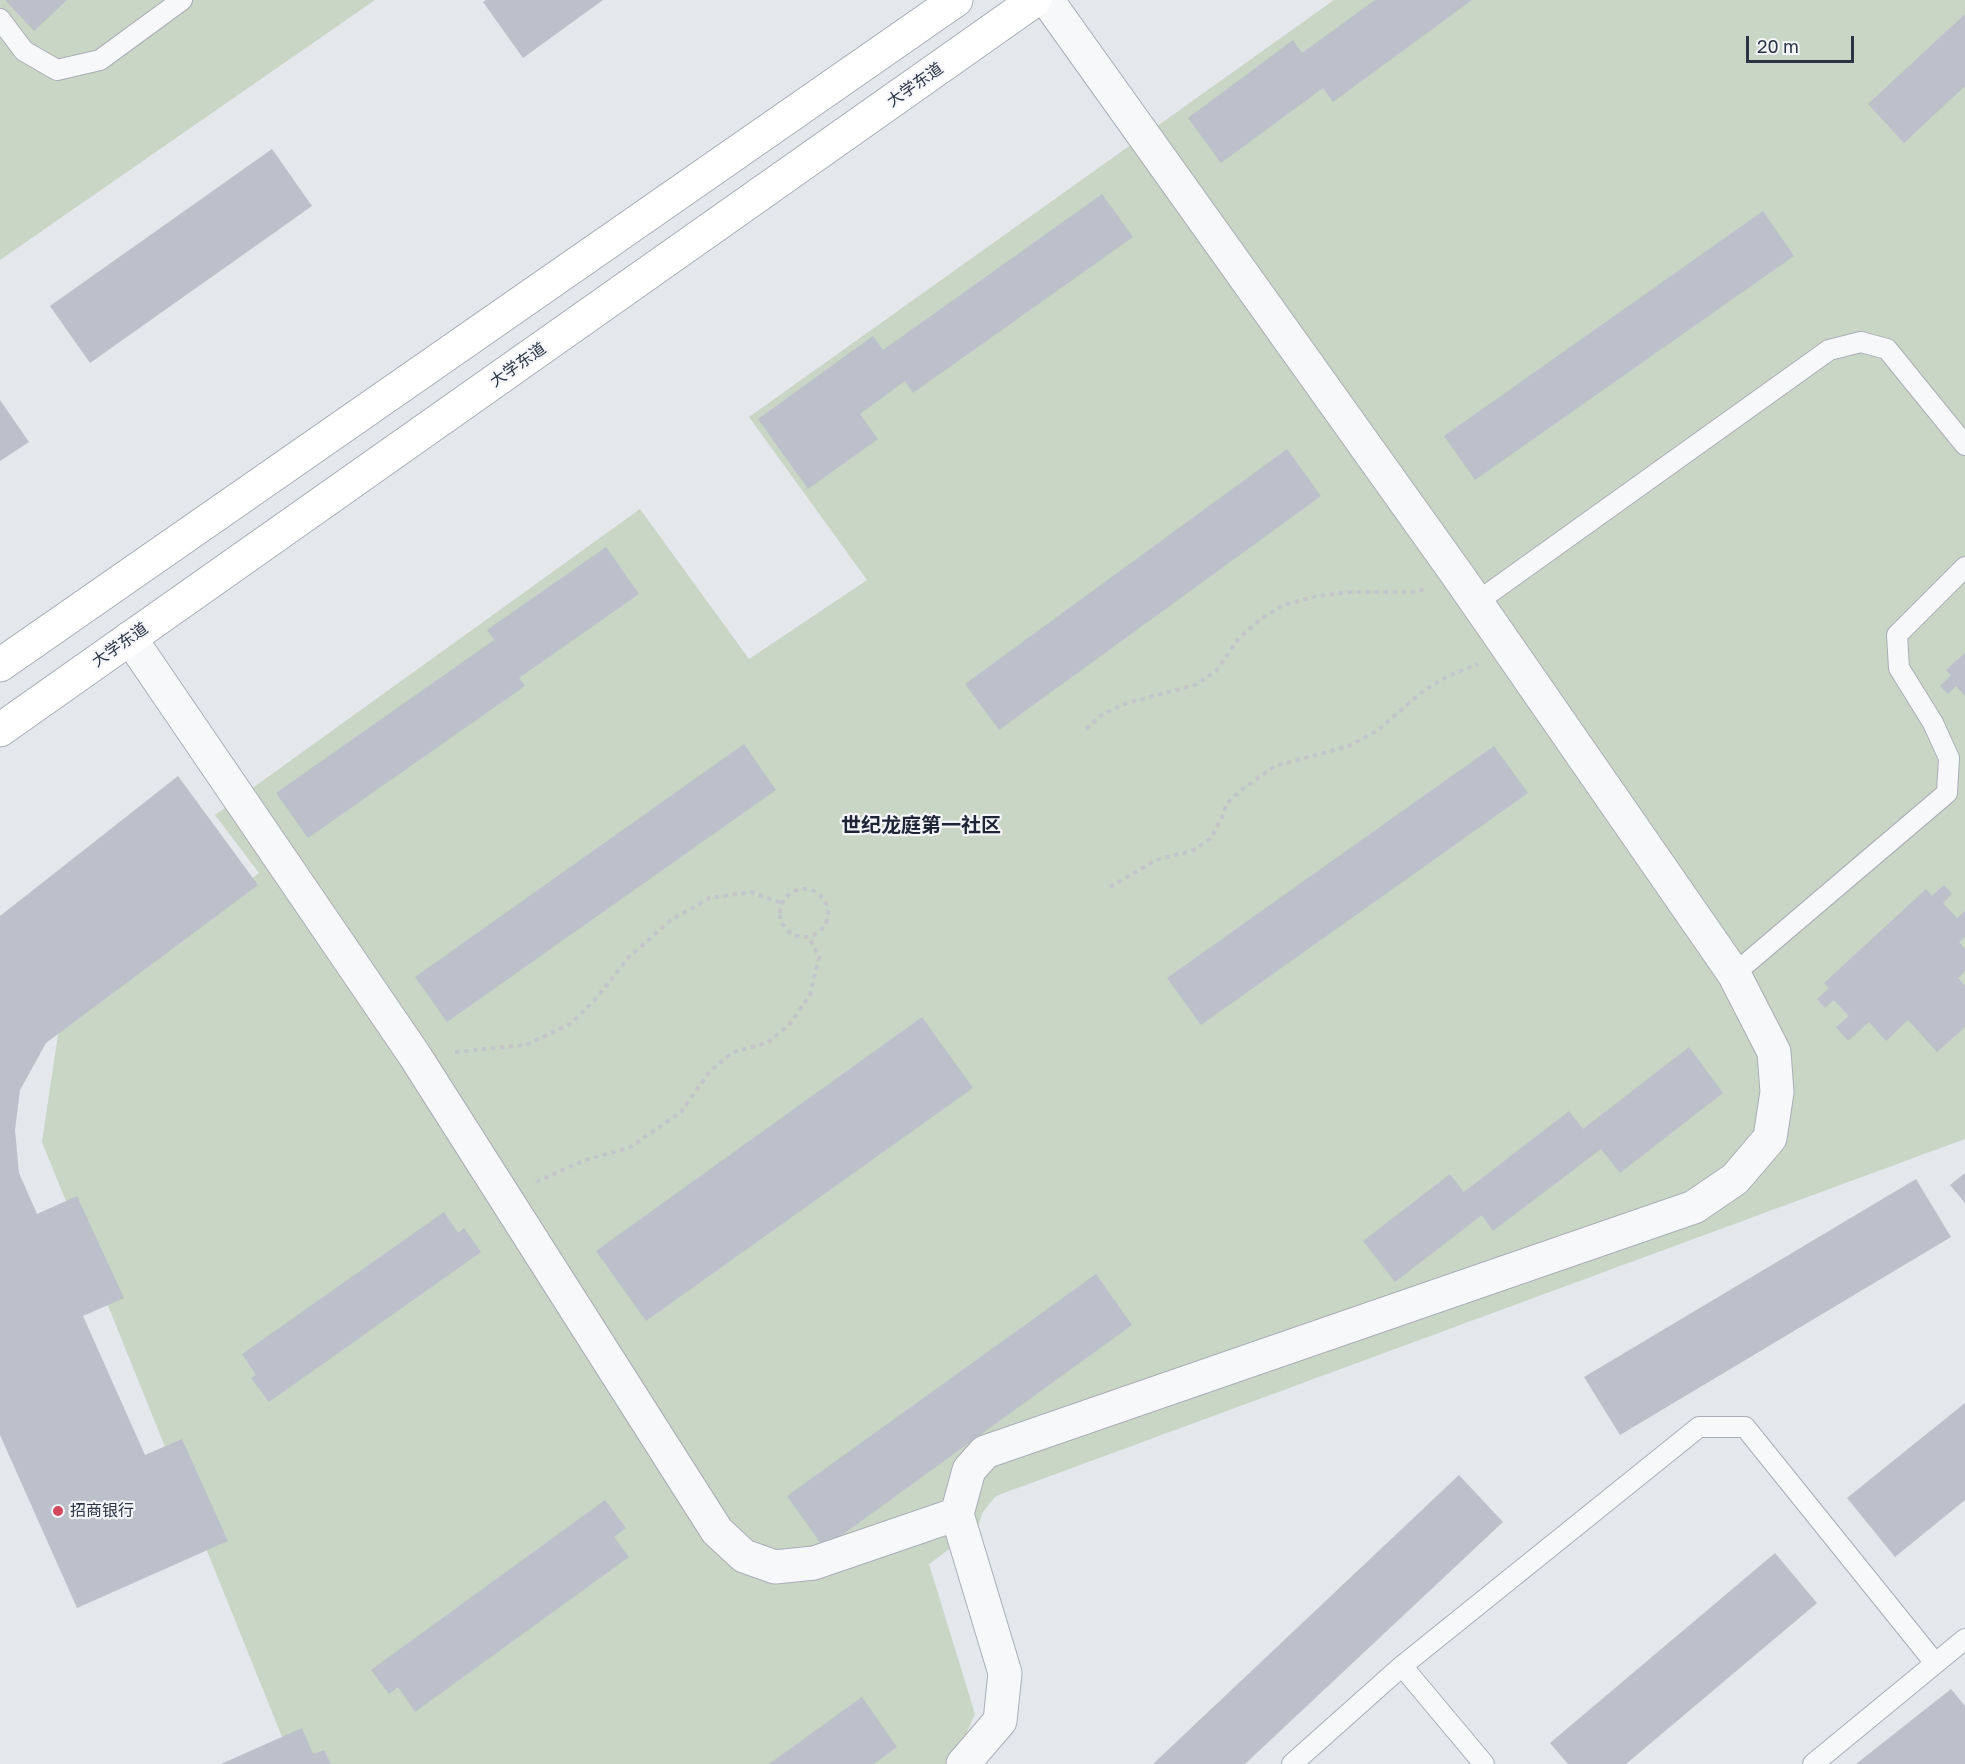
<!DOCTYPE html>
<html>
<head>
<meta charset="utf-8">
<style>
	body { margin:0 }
	#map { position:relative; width:1965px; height:1764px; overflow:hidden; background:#e4e7ec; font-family:"Golos Text",sans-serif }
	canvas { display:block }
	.scale { position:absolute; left:1746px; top:36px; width:108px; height:27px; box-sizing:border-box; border:3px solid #2b3445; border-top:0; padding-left:8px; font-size:18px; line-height:21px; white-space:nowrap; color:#2b3445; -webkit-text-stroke:4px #f4f6f9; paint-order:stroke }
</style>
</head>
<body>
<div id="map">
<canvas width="1965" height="1764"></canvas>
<div class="scale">20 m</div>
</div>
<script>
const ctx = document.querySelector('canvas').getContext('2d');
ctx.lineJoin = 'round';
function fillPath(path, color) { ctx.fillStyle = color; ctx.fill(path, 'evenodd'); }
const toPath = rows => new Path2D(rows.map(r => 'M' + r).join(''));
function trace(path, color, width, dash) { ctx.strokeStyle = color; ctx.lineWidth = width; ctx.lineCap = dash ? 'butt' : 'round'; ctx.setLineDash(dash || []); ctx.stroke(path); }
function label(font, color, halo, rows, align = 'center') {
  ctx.font = font + ' "Golos Text","Noto Sans SC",sans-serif'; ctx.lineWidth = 4.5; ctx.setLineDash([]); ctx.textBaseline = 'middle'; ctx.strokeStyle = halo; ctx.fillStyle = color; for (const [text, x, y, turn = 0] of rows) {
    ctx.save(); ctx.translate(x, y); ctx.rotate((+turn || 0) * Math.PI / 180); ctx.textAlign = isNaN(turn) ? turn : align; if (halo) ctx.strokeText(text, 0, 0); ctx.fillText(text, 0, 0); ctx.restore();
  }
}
const green = toPath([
	[0,0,375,0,0,260],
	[1334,0,1965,0,1965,1139,996,1496,983,1512,977,1529,929,1564,975,1714,955,1760,949,1764,293,1764,42,1142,60,1021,259,873,215,815,640,509,749,659,867,580,749,417]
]);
const building = toPath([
	[5,0,67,0,34,31],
	[486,0,603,0,523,58,483,2],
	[1375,0,1472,0,1333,102,1323,88,1221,163,1188,118,1293,40,1302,53],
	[1965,14,1965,86,1904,143,1868,104],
	[272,149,312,206,90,363,50,306],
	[1102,194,1133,237,913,393,905,381,860,414,878,439,808,489,758,419,873,336,883,350],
	[1763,211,1794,256,1475,480,1444,436],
	[0,400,29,442,0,461],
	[1287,449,1321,496,999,730,965,684],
	[606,547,639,594,519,678,525,686,308,838,276,793,494,640,487,630],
	[1965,653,1965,696,1956,686,1948,694,1940,686,1951,675,1946,670],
	[744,744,776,790,447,1022,415,977],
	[1494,746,1528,793,1201,1025,1167,978],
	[178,776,258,885,46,1043,20,1090,15,1130,19,1173,37,1214,77,1196,124,1298,83,1316,145,1455,182,1439,228,1541,77,1608,0,1435,0,916],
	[1944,885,1952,894,1943,903,1957,918,1965,911,1965,937,1959,942,1965,949,1965,971,1958,978,1965,986,1965,1027,1937,1052,1908,1020,1886,1041,1869,1022,1848,1041,1836,1027,1849,1016,1834,1000,1825,1008,1817,999,1829,988,1824,983,1926,889,1932,896],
	[922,1017,973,1088,646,1321,596,1251],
	[1689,1047,1723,1093,1620,1173,1601,1149,1493,1231,1482,1215,1395,1282,1363,1241,1450,1174,1464,1192,1569,1111,1583,1129],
	[1965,1173,1965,1203,1950,1185],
	[1916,1179,1951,1237,1620,1435,1584,1377],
	[444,1212,458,1233,464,1228,481,1252,269,1402,251,1378,256,1375,242,1354],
	[1096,1274,1132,1325,824,1548,787,1496],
	[1965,1403,1965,1500,1895,1557,1847,1498],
	[1459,1475,1503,1522,1245,1764,1153,1764],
	[605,1500,626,1528,614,1537,629,1557,415,1712,398,1687,389,1694,371,1670],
	[1775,1553,1817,1603,1626,1764,1568,1764,1550,1743],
	[1951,1689,1965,1706,1965,1764,1856,1764],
	[862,1697,897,1747,874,1764,769,1764],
	[302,1728,313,1754,324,1750,331,1764,221,1764]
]);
const path = toPath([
	[1086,729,1103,714,1124,704,1195,685,1216,671,1239,638,1261,619,1283,605,1318,596,1351,592,1417,592,1424,589],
	[1110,887,1156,860,1194,850,1210,839,1221,820,1227,803,1244,788,1275,766,1349,746,1378,730,1422,692,1448,676,1478,664],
	'780 913a24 24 0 1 1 48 0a24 24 0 1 1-48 0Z',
	[455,1052,526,1045,570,1024,595,1000,629,957,671,920,710,898,751,892,782,903],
	[536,1182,585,1160,629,1148,681,1112,710,1071,733,1052,767,1043,789,1025,810,995,819,957,809,937]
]);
const lane = toPath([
	[0,19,24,51,57,70,100,60,182,0],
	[1477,602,1829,350,1861,342,1887,349,1965,445],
	[1734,974,1947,793,1949,758,1933,723,1899,668,1897,635,1965,567],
	[1292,1764,1402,1666],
	[1484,1764,1402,1666,1699,1427,1745,1427,1935,1663],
	[1813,1764,1965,1639]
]);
const street = toPath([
	[130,638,415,1056,717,1531,744,1556,775,1567,814,1563,957,1514],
	[963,1764,1000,1721,1005,1673,957,1514,969,1470,985,1452,1694,1207,1735,1179,1770,1138,1777,1092,1774,1052,1734,974,1459,577,1047,0]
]);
const secondary = toPath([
	[0,665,956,0],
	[0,730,1035,0]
]);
const markers = [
	[58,1511,6,"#d1495b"]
];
const streetNames = [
	["大学东道",915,85,-35],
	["大学东道",518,365,-35],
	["大学东道",120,645,-35]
];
const poiNames = [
	["招商银行",70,1511]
];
const quarterNames = [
	["世纪龙庭第一社区",921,826]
];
fillPath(green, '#c9d6c5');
fillPath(building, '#bbc0ca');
trace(lane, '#a9aeb7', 22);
trace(street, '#a9aeb7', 35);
trace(secondary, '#a9aeb7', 35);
trace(path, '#c2c5cb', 4, [4.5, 4.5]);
trace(lane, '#f7f8fa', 20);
trace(street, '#f7f8fa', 33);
trace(secondary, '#fff', 33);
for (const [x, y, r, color] of markers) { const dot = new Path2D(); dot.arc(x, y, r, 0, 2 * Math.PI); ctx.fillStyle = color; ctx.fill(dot); trace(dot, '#f4f6f9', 2); }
label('16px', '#2b3445', '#f4f6f9', streetNames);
label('16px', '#2b3445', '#f4f6f9', poiNames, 'left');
label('bold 20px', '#1d2536', '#f4f6f9', quarterNames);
</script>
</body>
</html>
